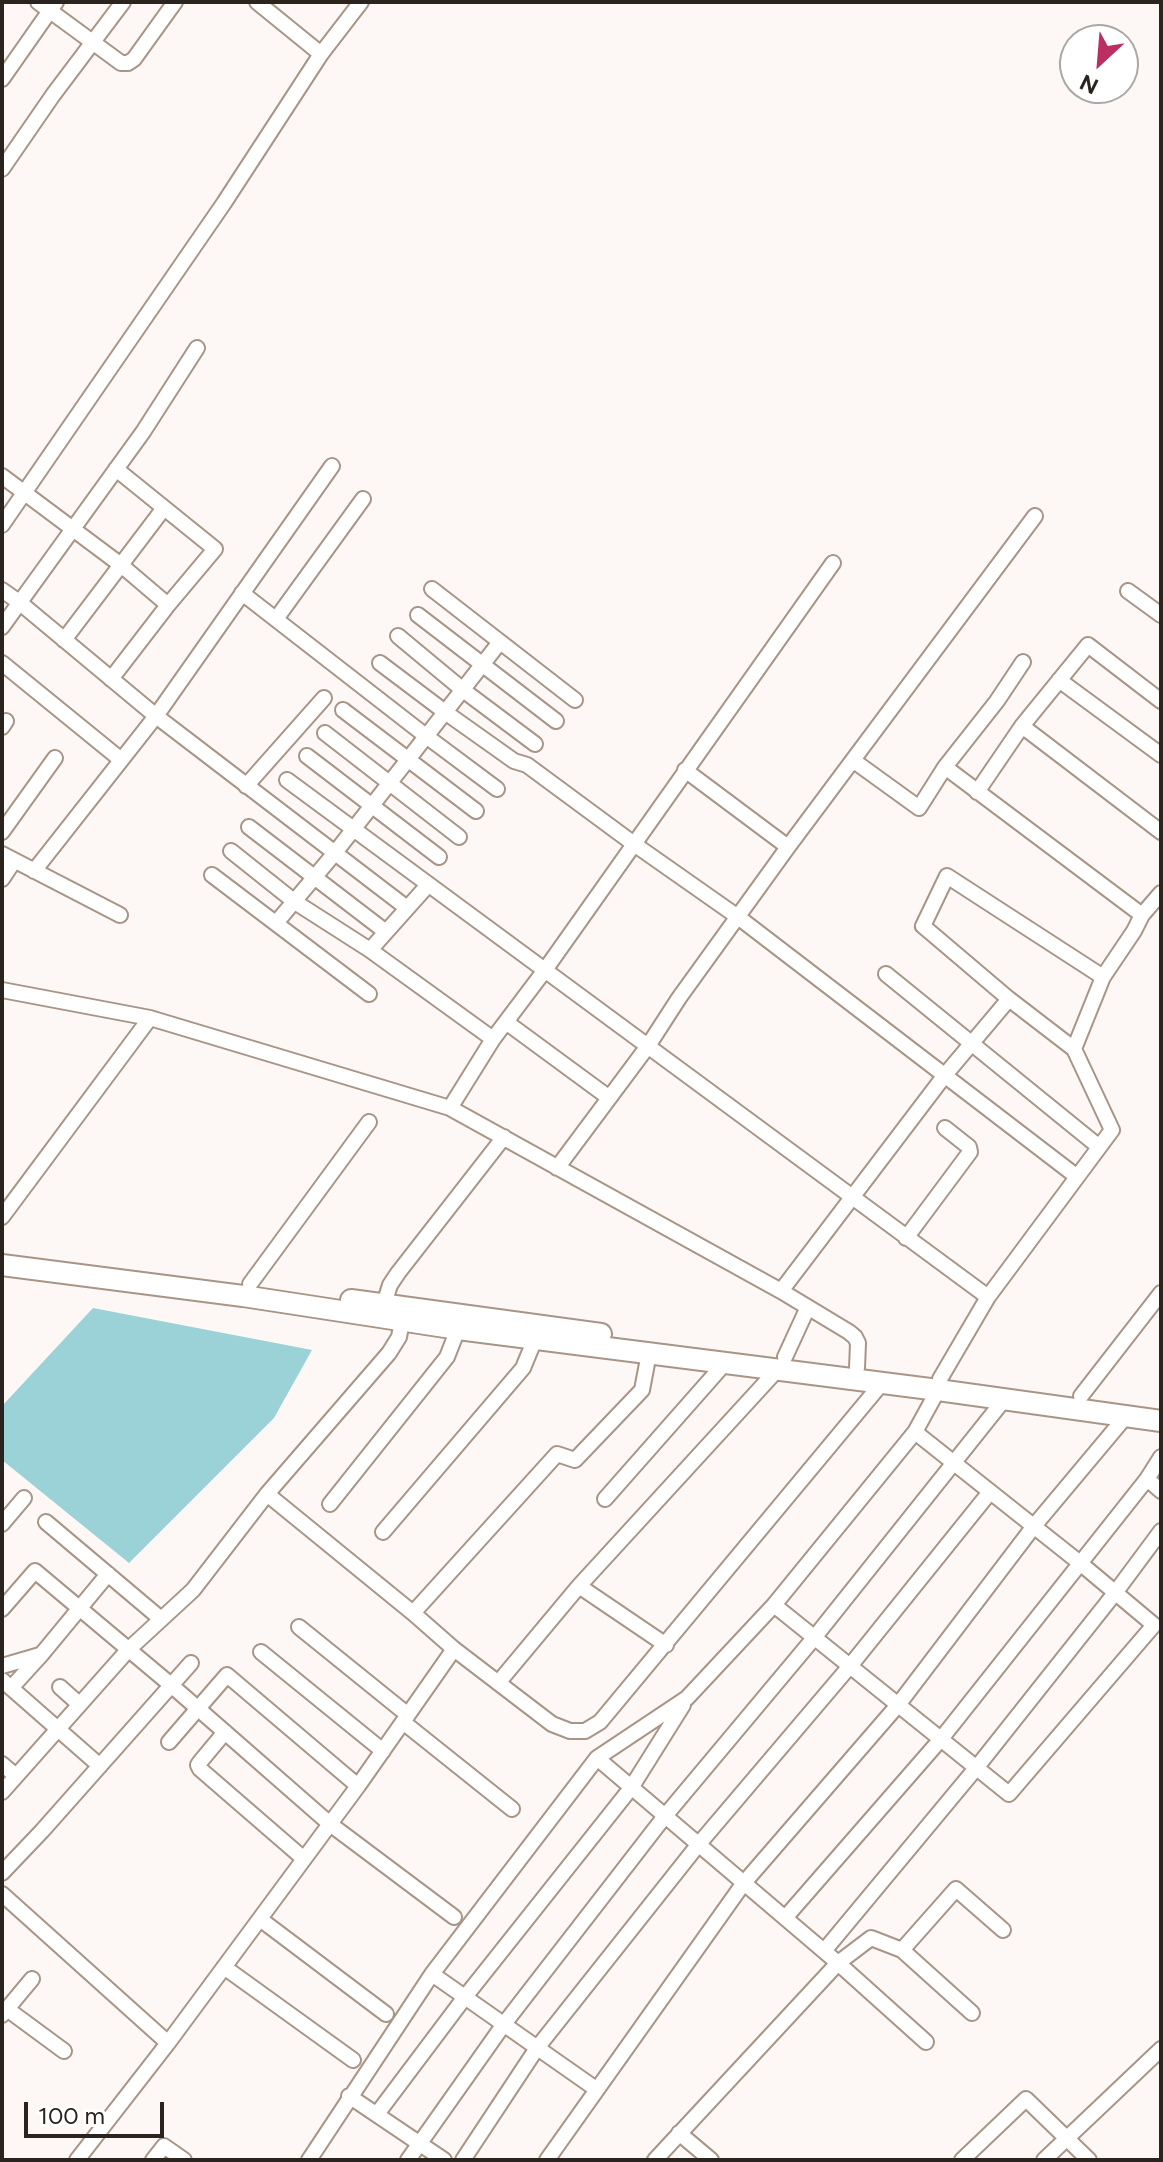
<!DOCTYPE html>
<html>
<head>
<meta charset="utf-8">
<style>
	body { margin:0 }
	#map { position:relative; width:1163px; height:2162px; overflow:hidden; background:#fdf8f5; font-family:Figtree,sans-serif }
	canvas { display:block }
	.frame { position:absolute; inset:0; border:4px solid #2b231d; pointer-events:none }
	.north { position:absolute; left:1059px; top:24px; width:80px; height:80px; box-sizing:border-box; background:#fff; border:2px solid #aaa7a5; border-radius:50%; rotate:206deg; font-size:22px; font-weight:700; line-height:32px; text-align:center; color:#2b231d }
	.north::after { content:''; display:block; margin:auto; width:28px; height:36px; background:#bb2e62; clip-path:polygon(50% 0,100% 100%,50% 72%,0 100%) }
	.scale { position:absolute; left:24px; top:2102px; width:140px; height:36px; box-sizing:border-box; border:4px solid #2b231d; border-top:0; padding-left:10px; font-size:24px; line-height:28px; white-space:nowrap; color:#2b231d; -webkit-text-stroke:6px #fff; paint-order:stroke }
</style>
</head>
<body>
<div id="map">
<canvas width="1163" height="2162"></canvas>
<div class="frame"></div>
<div class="north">N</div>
<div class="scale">100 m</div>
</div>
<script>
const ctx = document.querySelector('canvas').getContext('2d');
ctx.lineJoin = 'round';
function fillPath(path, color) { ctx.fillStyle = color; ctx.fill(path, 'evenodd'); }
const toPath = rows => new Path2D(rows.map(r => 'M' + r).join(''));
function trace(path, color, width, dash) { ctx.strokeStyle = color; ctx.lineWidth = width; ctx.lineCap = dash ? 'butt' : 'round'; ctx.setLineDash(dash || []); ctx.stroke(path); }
const water = toPath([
	[93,1308,312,1350,274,1418,129,1563,2,1460,2,1406]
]);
const minor = toPath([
	[38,2,121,63,128,63,134,59,175,2],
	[257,2,321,54],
	[2,79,56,2],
	[2,169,53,95,123,2],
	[2,476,121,565,168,605],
	[2,525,224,203,321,54,361,2],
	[432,589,575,700],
	[2,590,19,602,156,716,407,908],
	[1128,591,1161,615],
	[242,593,426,736,497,789],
	[418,615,556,721],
	[276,619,363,499],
	[2,627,143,432,197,348],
	[398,636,463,690,535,744],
	[64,640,164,508],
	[2,663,120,759],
	[380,663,445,712,514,761,527,765,634,844,738,917,1076,1176],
	[111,679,168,605,215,549,116,469],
	[1059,680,1161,755],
	[343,710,476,811],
	[1022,726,1161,832],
	[2,727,6,721],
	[325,733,459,837],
	[307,756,439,857],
	[854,761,919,808,945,767,997,701,1023,662],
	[945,767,1142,915],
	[685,770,788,847],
	[287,780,988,1297],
	[246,786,324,698],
	[977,792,1022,726,1088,645,1161,701],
	[249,827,386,932],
	[2,832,55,758],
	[231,851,295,902,370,950,493,1039],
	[2,854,120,915],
	[34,871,156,716,332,466],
	[212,875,369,994],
	[2,879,14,861],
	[276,923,334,854,500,642],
	[370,950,428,885],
	[886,974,1098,1146],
	[2,990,150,1018,450,1108,781,1291,849,1332,855,1337,858,1343,857,1368],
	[506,1022,608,1097],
	[1074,1049,1009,999,923,926,947,876,1103,977],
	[450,1108,493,1039,545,970,833,563],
	[557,1168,648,1046,679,998,788,847,1035,516],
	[2,1217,150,1018],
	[906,1238,970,1152,969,1147,945,1128],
	[250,1284,369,1122],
	[781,1291,945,1075,1009,999],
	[384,1304,390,1285,398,1273,504,1137],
	[785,1357,808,1307],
	[940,1379,988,1297,1112,1130,1074,1049,1103,977,1134,931,1142,915,1161,893],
	[1081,1396,1161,1293],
	[1147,1479,1161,1491],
	[267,1494,413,1613,454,1649,552,1724,570,1731,585,1731,600,1722,882,1383],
	[605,1499,725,1363],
	[330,1504,447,1357,458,1329],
	[46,1522,161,1619],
	[2,1524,24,1498],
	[383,1532,523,1368,535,1339],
	[579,1586,666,1645],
	[774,1605,1009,1794,1154,1625,1080,1563,915,1432],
	[2,1609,35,1571,171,1685,330,1824,454,1917],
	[413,1613,557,1454,575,1460,642,1390,649,1353],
	[299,1627,408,1715],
	[261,1652,383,1751],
	[2,1666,40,1655],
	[2,1680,100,1766],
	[498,1683,579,1586,778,1369],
	[60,1687,79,1704],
	[11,1688,41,1655,108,1574],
	[403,1722,512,1809],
	[225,1732,200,1762,198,1765,200,1769,304,1859],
	[169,1742,227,1675,358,1786],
	[597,1758,838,1963,926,2042],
	[2,1764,16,1776],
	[2,1792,129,1649,193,1590,267,1494,389,1353,399,1337,402,1321],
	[2,1873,42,1831,191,1663],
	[2,1894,168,2043,358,1786,454,1649],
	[785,1918,941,1739,1147,1479,1161,1457],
	[260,1919,386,2014],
	[902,1950,972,2013],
	[824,1951,977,1767,1115,1593,1161,1531],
	[224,1967,353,2060],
	[432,1974,596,2089],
	[7,2009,64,2051],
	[2,2015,32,1979],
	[349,2096,444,2160],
	[377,2114,465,1997,631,1788,683,1705],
	[679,2133,711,2160],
	[77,2160,168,2043],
	[153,2160,164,2146,184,2160],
	[309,2160,432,1974,597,1758,687,1698,774,1605,915,1432,938,1390],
	[408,2160,504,2024,665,1816,814,1638,1003,1401],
	[463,2160,537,2048,698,1845,850,1666,990,1492],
	[547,2160,743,1884,898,1705,1034,1526,1127,1415],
	[655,2160,838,1963,871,1938,902,1950,956,1889,1003,1930],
	[962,2160,1026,2099,1089,2160],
	[1044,2160,1161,2049]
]);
const highway = toPath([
	[2,1265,243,1296,458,1329,938,1390,1161,1421],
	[351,1300,601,1334]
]);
fillPath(water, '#9bd2d7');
trace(minor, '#a89586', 18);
trace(highway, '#a89586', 24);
trace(minor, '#fff', 14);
trace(highway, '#fff', 20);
</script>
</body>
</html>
